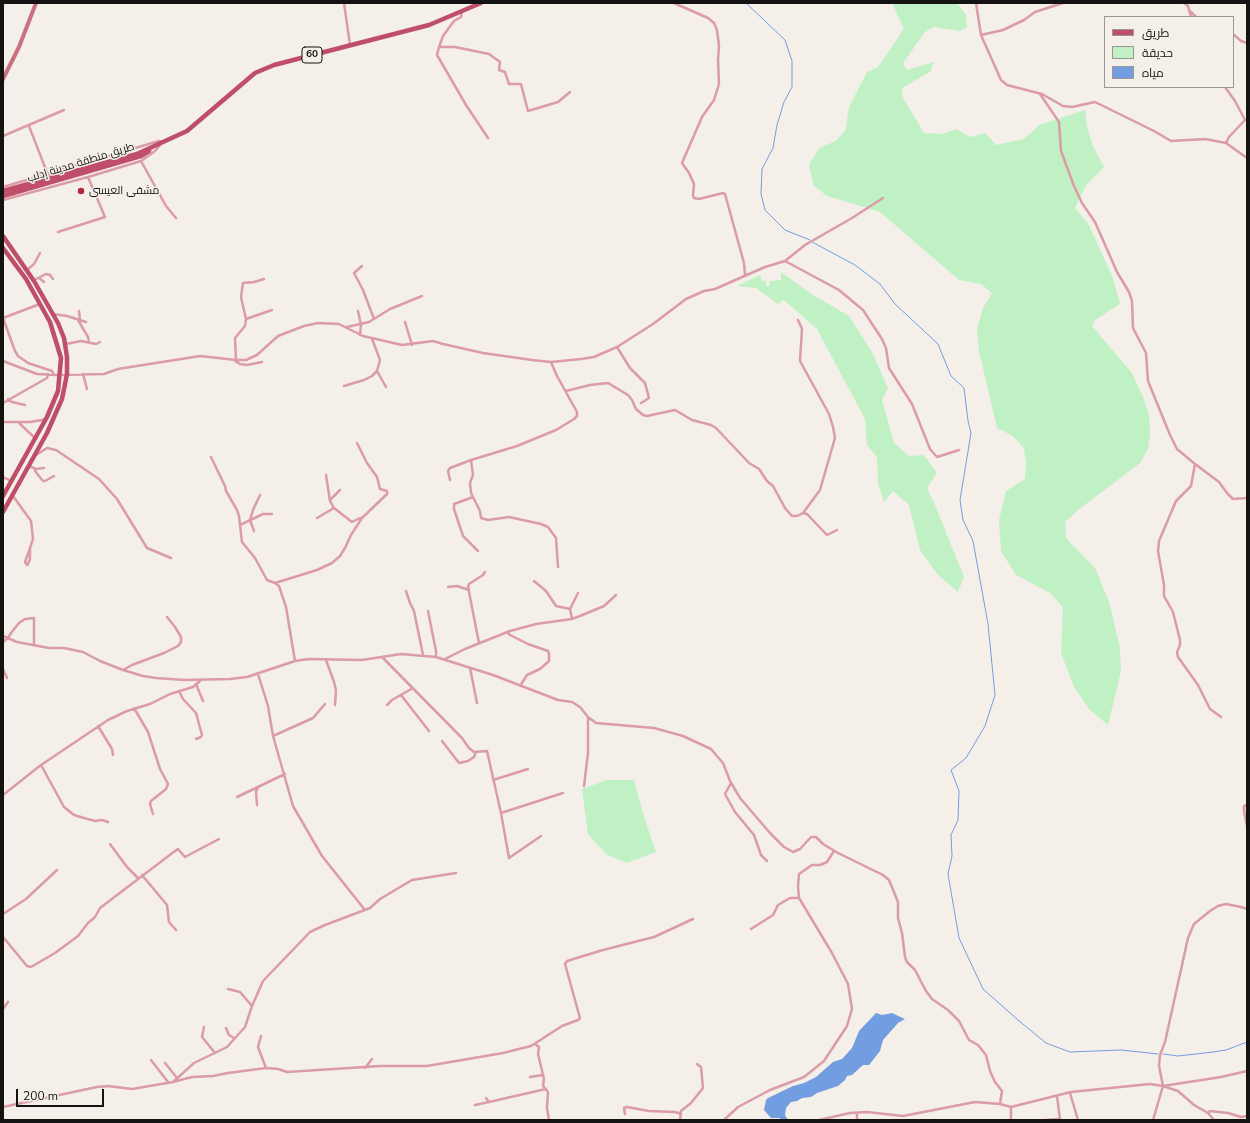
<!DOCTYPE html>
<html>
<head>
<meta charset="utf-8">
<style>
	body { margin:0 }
	#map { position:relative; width:1250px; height:1123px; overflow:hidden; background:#f4efe8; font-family:"Nunito Sans",Cairo,sans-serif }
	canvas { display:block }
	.frame { position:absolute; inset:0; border:4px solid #151311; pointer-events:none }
	.legend { position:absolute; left:1104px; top:16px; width:130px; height:72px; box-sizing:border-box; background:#f4efe8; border:1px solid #9b9792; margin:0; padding:5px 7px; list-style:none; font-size:12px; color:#151311 }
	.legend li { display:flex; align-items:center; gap:8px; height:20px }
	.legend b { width:20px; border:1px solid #9b9792 }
	.scale { position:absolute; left:16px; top:1089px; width:88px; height:18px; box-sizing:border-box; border:2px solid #151311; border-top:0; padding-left:5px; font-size:12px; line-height:14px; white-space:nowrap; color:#151311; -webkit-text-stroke:3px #f4efe8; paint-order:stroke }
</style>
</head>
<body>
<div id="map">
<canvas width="1250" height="1123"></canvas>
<div class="frame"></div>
<ul class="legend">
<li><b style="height:5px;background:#be4e6a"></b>طريق</li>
<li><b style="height:11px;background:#c0f1c5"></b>حديقة</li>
<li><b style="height:11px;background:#729de1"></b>مياه</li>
</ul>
<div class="scale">200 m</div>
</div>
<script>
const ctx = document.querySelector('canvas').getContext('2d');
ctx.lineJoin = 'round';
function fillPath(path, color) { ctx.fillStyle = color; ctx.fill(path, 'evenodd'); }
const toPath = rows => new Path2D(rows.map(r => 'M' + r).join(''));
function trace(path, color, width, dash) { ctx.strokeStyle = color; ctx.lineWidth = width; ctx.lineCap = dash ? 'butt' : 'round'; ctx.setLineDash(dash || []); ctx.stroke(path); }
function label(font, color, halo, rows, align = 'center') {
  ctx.font = font + ' "Nunito Sans",Cairo,sans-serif'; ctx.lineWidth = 3; ctx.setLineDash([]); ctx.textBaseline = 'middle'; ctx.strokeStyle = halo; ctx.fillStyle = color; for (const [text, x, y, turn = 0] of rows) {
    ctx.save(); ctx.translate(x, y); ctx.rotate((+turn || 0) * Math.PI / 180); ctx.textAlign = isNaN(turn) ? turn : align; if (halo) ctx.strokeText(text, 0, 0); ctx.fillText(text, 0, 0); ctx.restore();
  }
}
const green = toPath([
	[896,3,957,3,966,15,967,27,960,31,934,27,925,32,903,63,907,70,934,62,930,72,902,88,903,98,924,133,943,134,956,129,970,137,985,133,996,145,1024,139,1039,125,1085,110,1087,127,1093,146,1104,167,1086,185,1075,208,1089,225,1113,278,1120,304,1095,320,1092,326,1132,373,1143,397,1149,415,1150,434,1148,449,1140,463,1078,510,1065,522,1066,538,1095,568,1109,602,1120,648,1121,671,1108,725,1089,709,1074,687,1061,653,1063,607,1050,593,1016,575,1001,551,999,520,1006,491,1025,479,1026,463,1024,448,1013,436,997,428,979,351,977,329,983,308,992,293,981,284,959,280,880,212,827,196,814,186,809,165,819,148,836,141,846,129,848,112,851,103,867,72,878,67,904,29,893,5],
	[781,272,813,295,849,316,872,352,888,388,882,400,894,443,909,456,924,455,937,473,927,488,935,505,964,577,958,592,938,575,920,550,909,505,893,491,884,502,878,484,877,457,867,445,865,419,817,329,784,300,778,304,756,288,737,286,760,275,762,281,766,280,766,286,769,286,770,281,781,280],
	[607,780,634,780,645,820,656,852,627,863,607,855,588,834,582,789]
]);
const water = toPath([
	[876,1013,882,1015,892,1013,905,1019,898,1023,883,1040,880,1051,869,1065,863,1065,852,1075,847,1076,845,1080,838,1086,817,1093,811,1097,802,1098,797,1101,791,1102,786,1108,785,1115,788,1120,783,1120,779,1118,771,1118,764,1110,766,1100,768,1098,793,1086,804,1083,816,1077,833,1062,842,1059,852,1048,859,1031]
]);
const stream = toPath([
	[746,3,785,40,792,61,792,87,784,102,777,125,773,148,762,169,761,194,765,210,785,230,810,240],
	[812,242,855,265,880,284,895,304,938,344,951,376,964,388,968,421,971,433,960,500,963,520,973,541,988,624,995,695,985,726,966,758,951,770,959,791,958,820,951,835,952,856,948,874,959,938,983,989,1018,1020,1046,1043,1070,1052,1121,1050,1158,1054],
	[1163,1054,1178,1056,1213,1052,1226,1050,1247,1042]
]);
const street = toPath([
	[344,3,350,45],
	[674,3,708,18,714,23,717,30,719,46,718,59,719,84,714,100,702,117,682,163,689,173,694,184,693,195,694,198,699,199,723,193,725,194,744,263,745,275],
	[976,3,981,35,1001,80,1007,85,1042,94,1063,106,1072,107,1095,102,1154,131,1171,141,1205,139,1226,143,1247,158],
	[1184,3,1188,6,1191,17],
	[462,11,461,17,454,21,443,36,439,47,437,55,466,105,488,138],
	[1191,12,1196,17],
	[1233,34,1241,41,1247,43],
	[981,35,1003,30,1024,20,1035,12,1063,3],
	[439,47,455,47,489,54,500,62,499,70,505,72,509,84,521,84,528,111,558,102,570,92],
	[1225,87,1235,101,1245,120,1229,137,1226,143],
	[1040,94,1059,122,1061,151,1074,186,1082,203,1095,222,1117,272,1129,292,1132,301,1133,328,1146,353,1148,381,1170,435,1177,449,1195,464,1219,482,1227,493,1233,499,1247,498],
	[29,126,48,175],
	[3,136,64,110],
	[141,161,166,206,176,218],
	[3,187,159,141,162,142],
	[3,200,88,177,141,161,155,151,161,144],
	[58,232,105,217,88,177],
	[785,261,805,245,852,218,883,198],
	[362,266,354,273,363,290,374,319],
	[27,270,34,264,40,253],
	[39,278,44,282],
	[34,280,46,274,50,275,53,279],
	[79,311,80,320],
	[358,311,361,325,360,335],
	[53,314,67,316,86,322],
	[3,318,15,351,18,356,28,363,52,371,54,375],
	[3,318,40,304],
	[246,319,272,310],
	[78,320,88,337,89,342],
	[798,320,802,329,800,361,829,414,833,427,835,438,820,490,803,513],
	[405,322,412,345],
	[347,327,369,322,390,309,422,296],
	[66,344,81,341,96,344,100,342],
	[617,347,630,368,645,383,649,398,641,403],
	[236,360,235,338,245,326,246,319,241,297,243,283,254,282,264,279],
	[3,361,37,374,60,375,104,374,118,369,200,356,236,360,246,360,257,355,278,336,304,326,318,323,339,324,363,336,402,345,433,341,443,344,483,353,532,360,551,362,581,359,594,357,617,347,653,324,686,299,704,291,715,289,765,267,785,261,839,290,863,310,882,339,886,348,889,368,912,404,930,449,937,457,959,450],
	[235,361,240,364,247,365,262,362],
	[551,362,557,376,577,412,577,416,574,419,556,430,517,446,471,460,473,475,470,483,471,493,480,511,481,518,488,520,509,517,541,524,548,527,556,538,558,567],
	[377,371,386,387],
	[83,374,87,389],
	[344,386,364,380,372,376,377,371,380,360,372,339],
	[566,391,590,385,608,383,628,395,632,400,636,409,643,415,647,416,675,410,692,420,711,425,716,428,749,463,759,469,767,481,773,486,785,508,792,516,797,516,803,513,807,514,827,535,837,530],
	[8,399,12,402,25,405],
	[3,403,47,378,48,374],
	[3,422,30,422,42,420,45,419],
	[19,423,36,439],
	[36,455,47,448,56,450,99,479,117,499,147,548,171,558],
	[211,457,225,486,226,491,237,510,239,516,242,542,255,558,267,580,275,583,279,586,286,607,295,661],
	[1195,464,1191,486,1176,501,1159,541,1158,551,1164,585,1164,596,1173,612,1180,640,1180,645,1177,652,1178,657,1198,685,1210,709,1221,717],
	[29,466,36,469,44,468],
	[36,469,35,471,43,481,45,481,54,476],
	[326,475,330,501,334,508,352,522,360,518,362,518],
	[3,477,11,481],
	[450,480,448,471,450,468,471,460],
	[13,496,31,521,33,539,30,548],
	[473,497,454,504,454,509,463,536,478,551],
	[330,500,340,490],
	[317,518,334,508],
	[240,525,263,514,272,514],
	[254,531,250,520,253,510,260,495],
	[30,548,30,559,28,564,27,565,25,562,30,548],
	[534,581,546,591,556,606,570,609,572,619],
	[275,583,317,570,332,563,340,556,345,548,351,535,362,518,387,494,387,491,380,489,377,477,367,463,357,443],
	[448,587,457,586,469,590],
	[406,591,410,603,414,611,423,655],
	[570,609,578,593],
	[428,611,436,651,436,657],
	[507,632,510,635,528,644,548,651,549,654,549,661,540,669,527,675,520,686],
	[3,636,17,642,49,648,64,648,83,652,100,661,123,670,143,676,156,678,185,680,230,679,247,677,295,661,308,659,362,660,401,654,436,657,493,675,558,700,572,702,580,707,588,717,596,723,654,728,683,736,711,749,723,763,730,781,740,798,770,833,784,847,793,852,800,849,811,837,816,837,823,844,838,853,883,875,889,880,898,902,898,918,902,933,905,957,907,962,915,970,926,991,932,999,948,1010,959,1021,969,1040,978,1045,986,1055,990,1071,995,1082,1002,1091,1000,1104],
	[3,642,8,638,11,633,19,623,25,619,34,618,34,645],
	[479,643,468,587,469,584,483,575,485,572],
	[383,658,462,738,469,748,474,752,487,751,501,813,509,858,541,836],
	[445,659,465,649,510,631,536,624,572,619,580,616,604,606,616,595],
	[326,660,334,682,336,690,335,705],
	[470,668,477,703],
	[3,669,7,678],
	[123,670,132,665,164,653,178,646,181,642,181,637,175,627,167,617],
	[258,674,268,706,273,736,293,806,322,856,365,910],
	[196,684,203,701],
	[179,691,183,699,196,713,202,735,201,737,196,739],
	[401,695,429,731],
	[387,705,392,700,413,688],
	[134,708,148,732,160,769,168,784,166,789,151,801,150,804,153,814],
	[98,726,112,749,113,755],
	[273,736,313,718,325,704],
	[442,741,459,763,468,761,474,757,476,752],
	[41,765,64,807,74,815,84,818,95,821,102,820,108,822],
	[493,780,528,769],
	[731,783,725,794,735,812,754,835,761,855,767,861],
	[584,786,588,753,588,717],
	[3,795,41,765,108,720,127,711,150,704,170,694,193,687,200,681],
	[237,797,285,774],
	[257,805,256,791,258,788],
	[1247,805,1244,806,1244,811,1247,826],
	[501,813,563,793],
	[110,844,127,867,138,878],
	[142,875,167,905,169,922,176,930],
	[3,914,26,899,57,870],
	[751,929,773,915,778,905,790,898,799,898],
	[3,937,27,966,31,967,55,953,78,936,88,923,95,917,100,908,175,851,178,849,185,857,219,839],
	[228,989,240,992,252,1006],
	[3,1009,8,1002],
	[204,1027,202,1037,215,1053],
	[226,1028,229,1035,234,1038],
	[261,1036,258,1047,266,1068],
	[535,1044,539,1047,538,1054,544,1079,543,1086,548,1092,547,1108,549,1120],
	[151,1060,168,1082],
	[165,1063,177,1078],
	[365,1068,372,1059],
	[530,1077,543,1075],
	[173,1082,192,1077,213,1076,228,1073,266,1068,278,1069,287,1072,380,1066,427,1066,503,1053,531,1046,562,1026,578,1020,580,1018,565,964,567,961,603,950,654,937,693,919],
	[1163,1086,1221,1077,1247,1071],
	[1070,1093,1078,1120],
	[1057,1096,1060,1120],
	[486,1098,489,1102,546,1089],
	[475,1105,489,1102],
	[3,1107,97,1087,108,1086,132,1089,173,1082,194,1063,227,1047,245,1027,252,1006,263,981,310,932,325,925,370,908,380,899,412,880,456,873],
	[1011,1107,1011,1120],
	[857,1113,857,1120],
	[1208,1113,1210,1111,1228,1113,1241,1117,1247,1116],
	[625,1114,624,1108,627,1107,649,1111,675,1112,681,1114],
	[680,1120,681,1111,691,1103,703,1088,701,1067,697,1064],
	[724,1120,738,1107,770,1090,804,1077,824,1061,847,1026,852,1009,848,984,832,953,799,898,798,886,799,874,812,865,820,865,827,862,834,851],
	[819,1120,850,1113,867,1112,903,1116,975,1102,1000,1104,1011,1107,1071,1092,1150,1084,1163,1086,1178,1091,1194,1105,1208,1113,1214,1120],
	[1046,1120,1060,1119],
	[1153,1120,1163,1086,1159,1066,1160,1055,1165,1042,1188,938,1194,924,1210,911,1218,906,1226,904,1241,907,1247,909]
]);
const secondary = toPath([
	[3,79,19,47,36,3]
]);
const primary = toPath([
	[3,191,137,154,163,142,187,131,255,73,274,65,429,25,481,3],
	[3,196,141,156,149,151],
	[3,236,34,281,58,323,64,338,67,357,67,374,62,399,47,433,3,512],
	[3,248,26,279,50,322,61,358,58,391,47,417,3,496]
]);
const markers = [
	[81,191,4,"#b7253c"]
];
const shields = [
	[312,55,20]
];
const shieldNames = [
	["60",312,55]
];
const streetNames = [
	["طريق منطقة مدينة إدلب",81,163,-17]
];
const poiNames = [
	["مشفى العيسى",89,191]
];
fillPath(green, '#c0f1c5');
fillPath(water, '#729de1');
trace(stream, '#729de1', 1);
trace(street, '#db9ba7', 2.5);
trace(secondary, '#cb7083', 4);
trace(primary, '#be4e6a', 4.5);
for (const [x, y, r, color] of markers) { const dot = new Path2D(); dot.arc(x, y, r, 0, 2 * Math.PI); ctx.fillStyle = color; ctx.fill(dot); trace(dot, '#f4efe8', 1.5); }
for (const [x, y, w] of shields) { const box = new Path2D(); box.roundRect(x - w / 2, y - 8, w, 16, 3); ctx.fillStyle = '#f4efe8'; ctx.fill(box); trace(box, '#151311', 1); }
label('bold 10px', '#151311', null, shieldNames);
label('11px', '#151311', '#f4efe8', streetNames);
label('11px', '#151311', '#f4efe8', poiNames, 'left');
</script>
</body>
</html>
